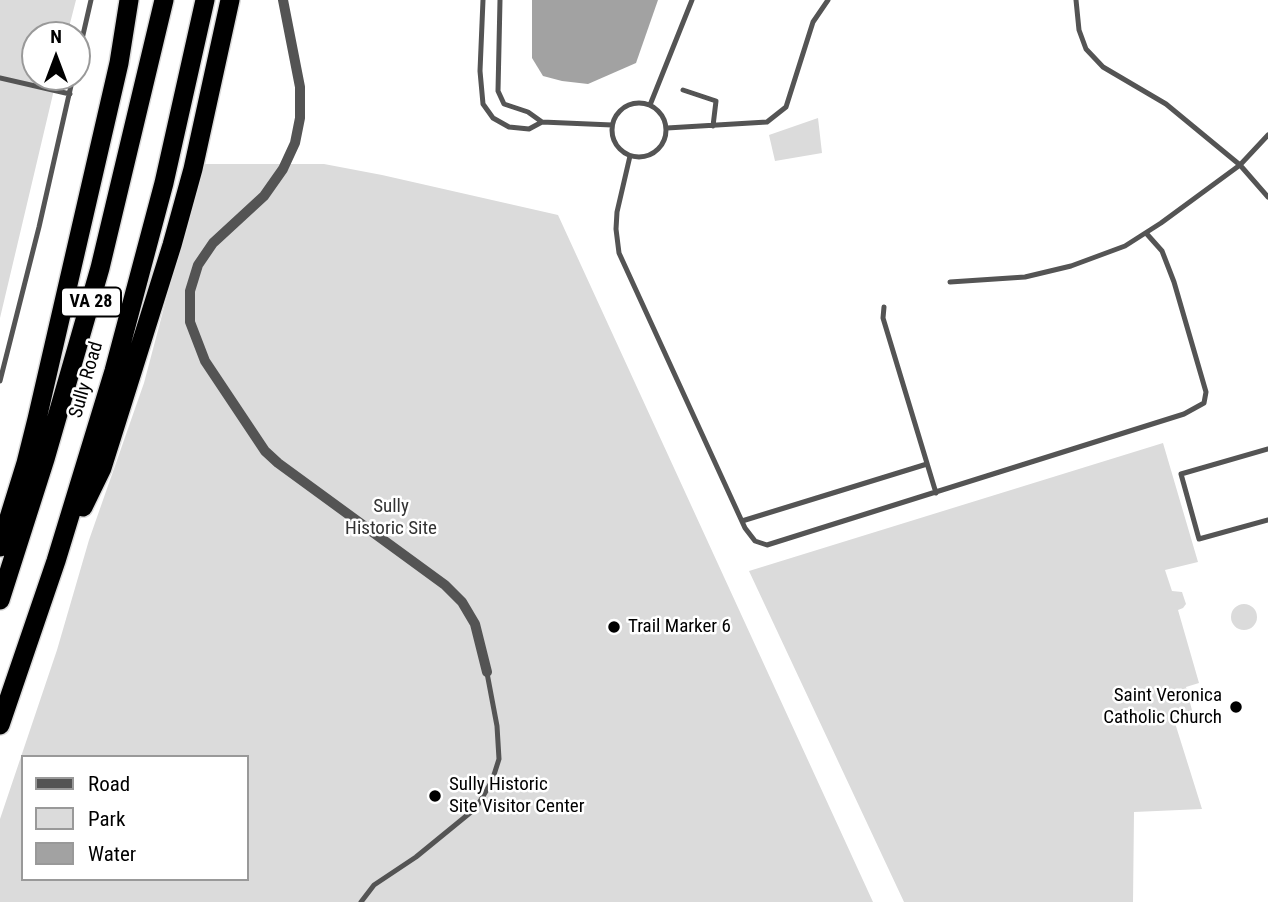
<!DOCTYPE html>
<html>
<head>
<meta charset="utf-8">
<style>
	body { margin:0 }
	#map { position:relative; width:1268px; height:902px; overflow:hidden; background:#fff; font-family:"Roboto Condensed",sans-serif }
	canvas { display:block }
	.legend { position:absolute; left:21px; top:755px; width:228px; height:126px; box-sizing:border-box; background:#fff; border:2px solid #999; margin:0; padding:9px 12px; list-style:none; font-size:21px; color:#000 }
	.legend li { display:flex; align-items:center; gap:14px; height:35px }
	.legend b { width:35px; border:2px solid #999 }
	.north { position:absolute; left:21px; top:21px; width:70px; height:70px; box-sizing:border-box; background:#fff; border:2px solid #999; border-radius:50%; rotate:0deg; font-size:19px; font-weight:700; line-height:28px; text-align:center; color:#000 }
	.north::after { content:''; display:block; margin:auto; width:24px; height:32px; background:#000; clip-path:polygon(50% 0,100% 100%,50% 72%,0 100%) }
</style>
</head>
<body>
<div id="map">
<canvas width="1268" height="902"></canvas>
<ul class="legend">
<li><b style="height:9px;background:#545454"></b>Road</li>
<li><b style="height:19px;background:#dbdbdb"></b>Park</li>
<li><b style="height:19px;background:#a2a2a2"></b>Water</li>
</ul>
<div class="north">N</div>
</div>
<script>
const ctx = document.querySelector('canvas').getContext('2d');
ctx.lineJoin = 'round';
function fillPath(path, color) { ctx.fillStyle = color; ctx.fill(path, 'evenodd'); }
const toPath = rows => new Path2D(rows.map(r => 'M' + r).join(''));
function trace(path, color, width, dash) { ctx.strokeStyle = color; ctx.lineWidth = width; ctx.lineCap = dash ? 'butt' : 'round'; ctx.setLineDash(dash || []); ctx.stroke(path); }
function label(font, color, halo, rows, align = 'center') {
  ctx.font = font + ' "Roboto Condensed",sans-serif'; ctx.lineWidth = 5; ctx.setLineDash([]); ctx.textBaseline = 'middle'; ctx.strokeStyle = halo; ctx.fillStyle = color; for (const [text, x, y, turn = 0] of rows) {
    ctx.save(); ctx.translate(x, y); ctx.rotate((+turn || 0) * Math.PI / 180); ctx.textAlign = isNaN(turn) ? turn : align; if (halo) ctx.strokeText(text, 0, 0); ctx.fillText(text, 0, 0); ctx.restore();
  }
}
const green = toPath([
	[0,0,76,0,67,35,35,35,35,77,57,77,0,318],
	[818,118,822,153,775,161,769,135],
	[202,164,324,164,382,175,558,215,873,902,0,902,0,819,57,650,89,540,144,383],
	[23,757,247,757,247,879,23,879],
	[1163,443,1198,562,1165,570,1172,591,1182,592,1186,604,1183,608,1178,610,1199,683,1186,687,1194,718,1175,723,1202,809,1134,812,1133,902,904,902,749,571],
	'1231 617a13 13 0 1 1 26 0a13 13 0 1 1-26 0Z'
]);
const water = toPath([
	[532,0,658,0,636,63,588,84,562,81,543,76,532,58]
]);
const lane = toPath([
	[483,0,480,71,483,104,493,118,509,127,529,129,542,122,612,125],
	[500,0,498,91,504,104,528,112,542,122],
	[1076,0,1079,30,1086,49,1103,67,1166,104,1240,165,1268,135],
	[77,61,91,0],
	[0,78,70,94],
	[683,90,716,101,713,126],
	'612 130a27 27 0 1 1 54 0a27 27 0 1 1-54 0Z',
	[650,105,692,0],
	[667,128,767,122,786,107,813,22,828,0],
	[630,156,617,212,616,229,619,253,745,528,755,541,767,545,1184,414,1204,403,1206,392,1174,282,1162,251,1146,233],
	[950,282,1025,277,1071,266,1125,246,1161,223,1240,165,1268,197],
	[884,307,883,318,936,493],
	[0,381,39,227,73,77],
	[1268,449,1181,474,1199,539,1268,520],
	[742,521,927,464],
	[361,902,374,885,416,857,476,808,492,781,499,759,497,726,487,673]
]);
const street = toPath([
	[283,0,300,87,300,118,295,143,283,169,264,196,213,243,198,265,190,291,190,322,205,361,265,451,278,463,445,585,462,602,475,624,487,672]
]);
const highway = toPath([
	[83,507,102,468,172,245,193,169,230,0],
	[0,547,26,463,37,419,119,63,129,0],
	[0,600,45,459,100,268,164,0],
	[0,725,56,561,114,371,164,183,205,0]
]);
const markers = [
	[614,627,7,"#000"],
	[1236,707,7,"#000"],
	[435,796,7,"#000"]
];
const shields = [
	[91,302,60]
];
const shieldNames = [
	["VA 28",91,302]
];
const streetNames = [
	["Sully Road",87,380,-74]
];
const parkNames = [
	["Sully",391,507],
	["Historic Site",391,529]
];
const poiNames = [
	["Trail Marker 6",628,627],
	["Saint Veronica",1222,696,"right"],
	["Catholic Church",1222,718,"right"],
	["Sully Historic",449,785],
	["Site Visitor Center",449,807]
];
fillPath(green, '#dbdbdb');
fillPath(water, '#a2a2a2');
trace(highway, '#dbdbdb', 22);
trace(lane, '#545454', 5);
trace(street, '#545454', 10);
trace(highway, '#000', 19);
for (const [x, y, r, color] of markers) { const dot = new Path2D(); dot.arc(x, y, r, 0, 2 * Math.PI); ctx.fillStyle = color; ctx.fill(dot); trace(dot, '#fff', 2.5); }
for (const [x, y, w] of shields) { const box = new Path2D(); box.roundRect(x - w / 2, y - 14.5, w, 29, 5); ctx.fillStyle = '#fff'; ctx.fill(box); trace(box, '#000', 2); }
label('bold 18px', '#000', null, shieldNames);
label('19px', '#000', '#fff', streetNames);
label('19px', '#323232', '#fff', parkNames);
label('19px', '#000', '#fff', poiNames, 'left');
</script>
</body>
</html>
